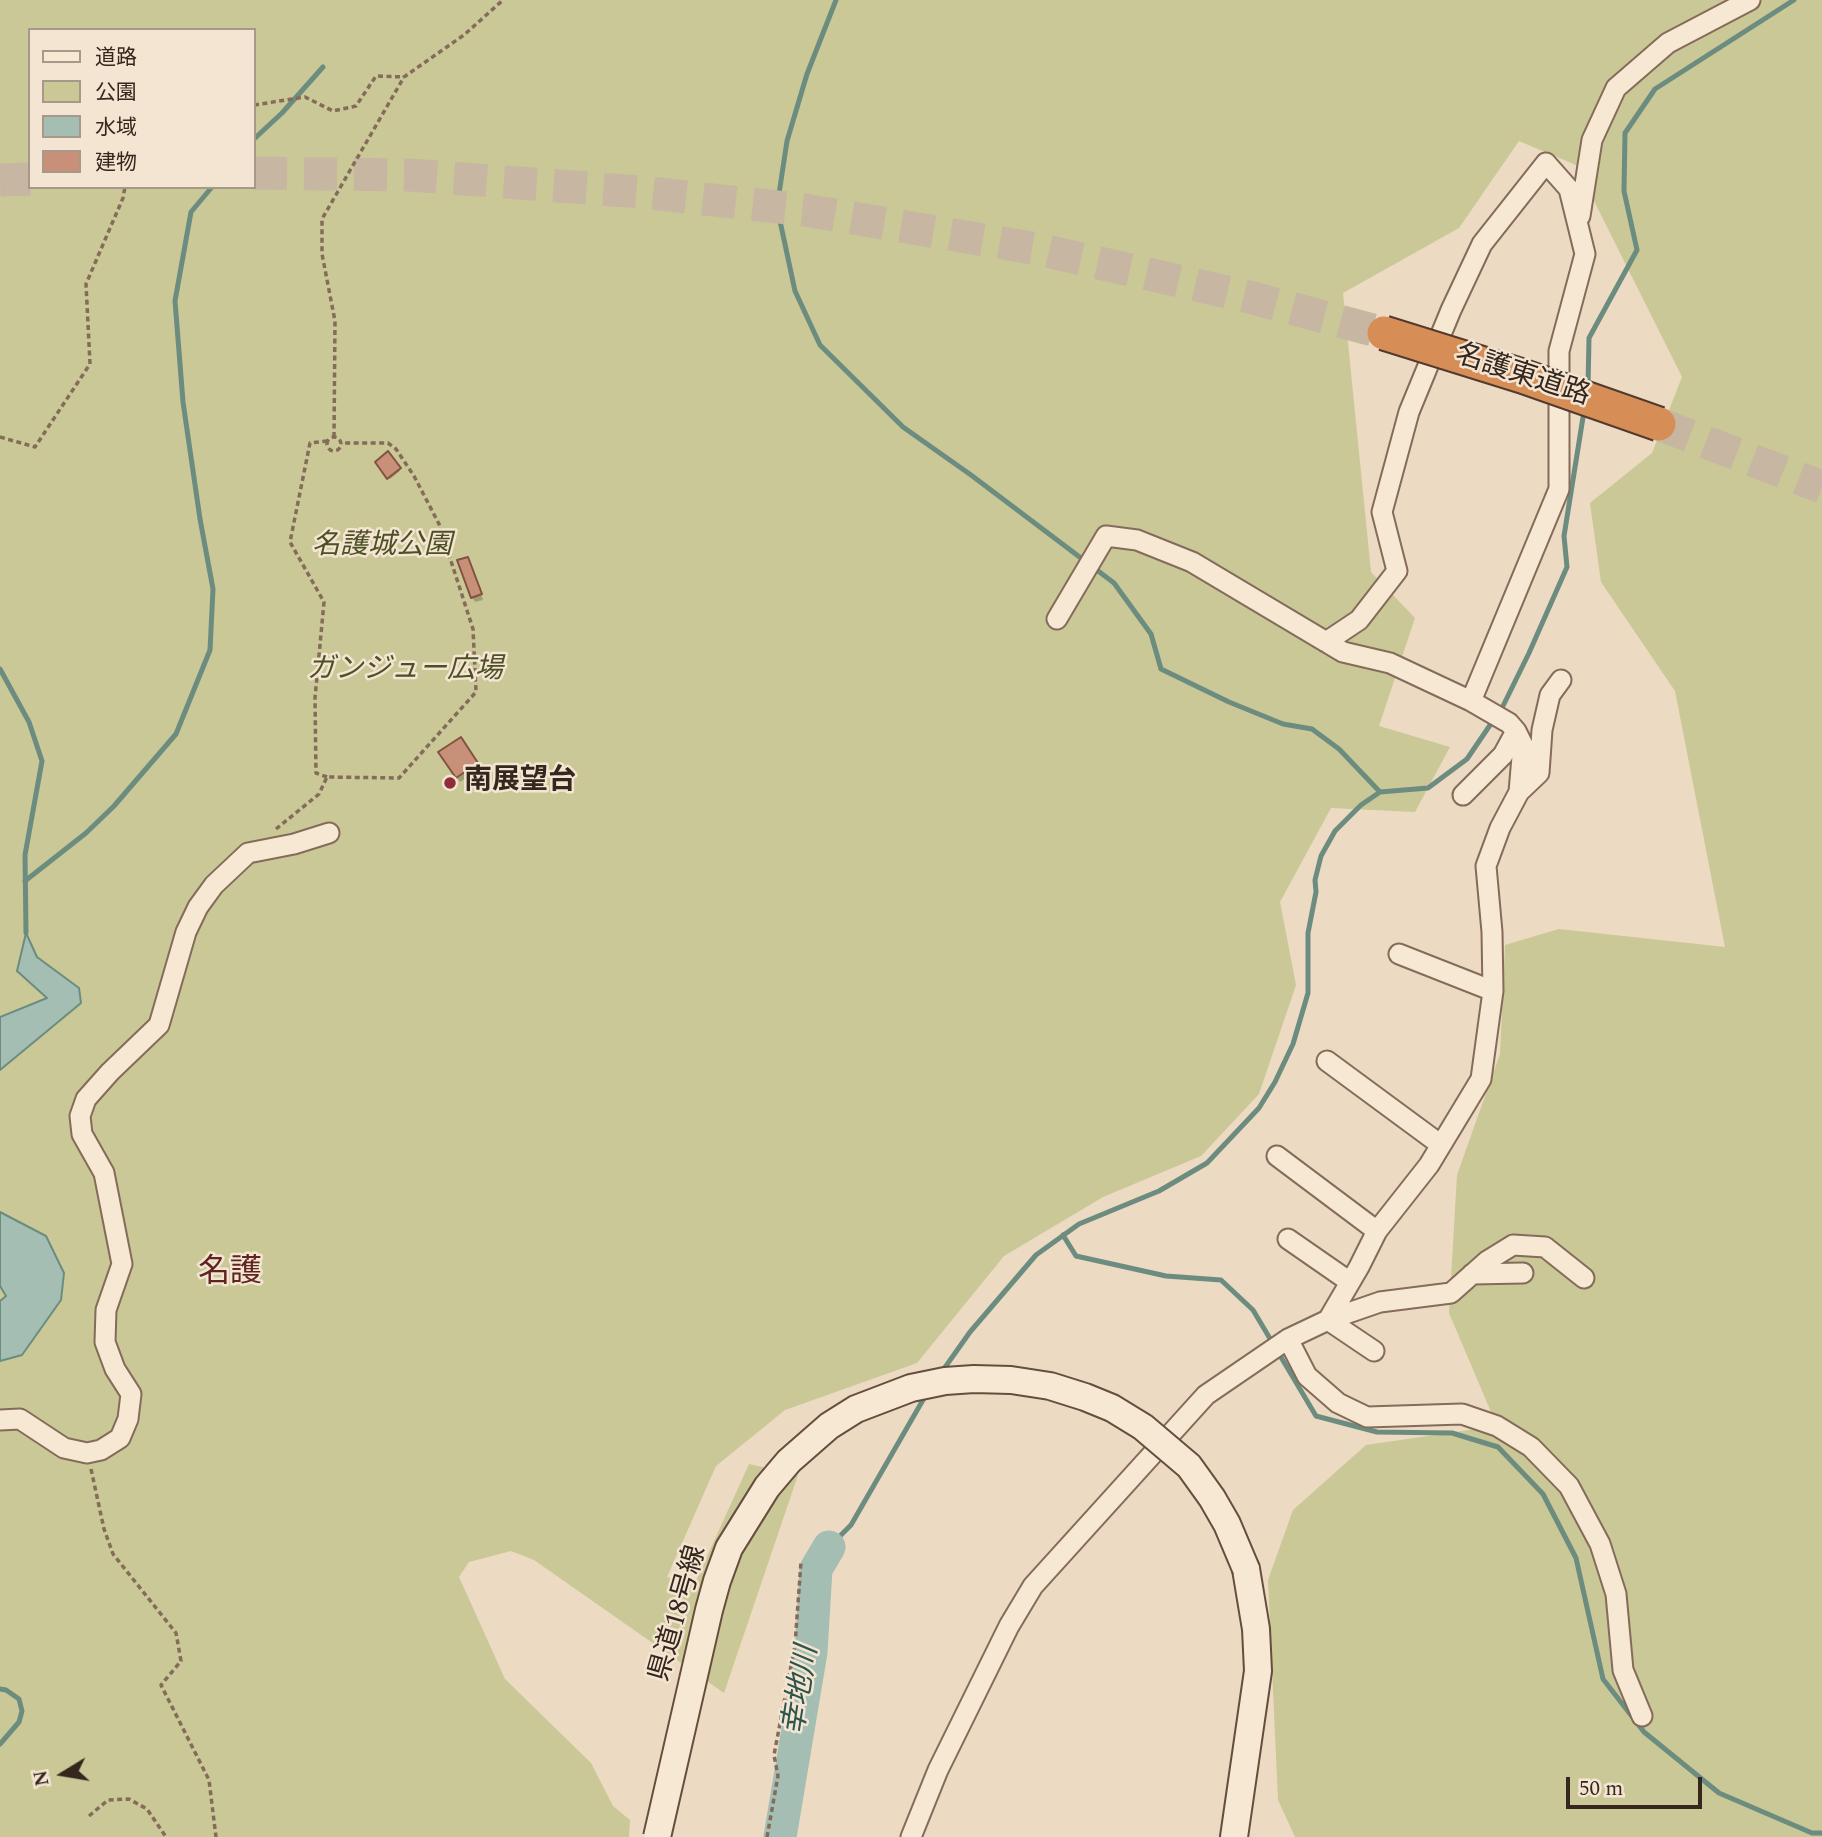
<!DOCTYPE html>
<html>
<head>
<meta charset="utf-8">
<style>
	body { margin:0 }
	#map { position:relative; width:1822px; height:1837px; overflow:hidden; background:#ecdac2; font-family:Spectral,"Noto Sans JP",serif }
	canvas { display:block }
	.legend { position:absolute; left:28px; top:28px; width:228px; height:161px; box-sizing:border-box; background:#f3e5d1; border:2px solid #a79989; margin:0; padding:9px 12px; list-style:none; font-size:21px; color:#35261e }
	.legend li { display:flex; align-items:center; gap:14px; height:35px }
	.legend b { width:35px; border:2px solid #a79989 }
	.north { position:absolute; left:28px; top:1739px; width:70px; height:70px; -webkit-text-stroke:5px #f3e5d1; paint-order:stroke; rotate:259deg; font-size:19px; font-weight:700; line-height:28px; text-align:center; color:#35261e }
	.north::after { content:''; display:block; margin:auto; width:24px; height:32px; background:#35261e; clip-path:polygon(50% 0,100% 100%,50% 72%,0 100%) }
	.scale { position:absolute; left:1566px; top:1777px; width:136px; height:32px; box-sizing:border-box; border:4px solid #35261e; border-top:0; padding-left:9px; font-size:21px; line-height:24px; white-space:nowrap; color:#35261e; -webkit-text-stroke:5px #f3e5d1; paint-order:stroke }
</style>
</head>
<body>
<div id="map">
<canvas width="1822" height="1837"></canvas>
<ul class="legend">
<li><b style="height:9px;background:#f7e8d4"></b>道路</li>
<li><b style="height:19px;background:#c9c896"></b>公園</li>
<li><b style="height:19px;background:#a4beb3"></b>水域</li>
<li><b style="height:19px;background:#c89079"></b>建物</li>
</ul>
<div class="north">N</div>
<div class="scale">50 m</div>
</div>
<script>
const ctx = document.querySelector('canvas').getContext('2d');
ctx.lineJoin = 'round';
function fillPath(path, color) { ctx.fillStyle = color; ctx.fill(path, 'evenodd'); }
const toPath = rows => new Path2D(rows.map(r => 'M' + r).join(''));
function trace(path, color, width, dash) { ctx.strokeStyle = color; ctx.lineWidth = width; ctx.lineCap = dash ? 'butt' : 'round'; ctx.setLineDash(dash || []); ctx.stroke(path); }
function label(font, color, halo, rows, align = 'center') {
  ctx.font = font + ' Spectral,"Noto Sans JP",serif'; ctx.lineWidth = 5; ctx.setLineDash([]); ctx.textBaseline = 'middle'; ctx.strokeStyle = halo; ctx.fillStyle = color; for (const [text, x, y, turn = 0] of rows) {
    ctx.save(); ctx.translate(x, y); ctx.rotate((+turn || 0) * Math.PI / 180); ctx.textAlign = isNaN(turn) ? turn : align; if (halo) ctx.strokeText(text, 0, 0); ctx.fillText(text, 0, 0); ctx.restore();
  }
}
const green = toPath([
	[0,0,1822,0,1822,1837,1295,1837,1278,1800,1268,1580,1293,1510,1366,1445,1497,1426,1449,1313,1457,1175,1500,1054,1505,945,1559,929,1725,947,1675,691,1601,582,1590,503,1652,453,1682,377,1576,165,1519,141,1459,228,1343,293,1371,572,1415,618,1379,726,1450,747,1415,812,1331,808,1280,902,1296,985,1259,1094,1201,1156,1103,1197,1004,1256,917,1363,785,1410,716,1466,667,1577,695,1583,749,1464,798,1475,724,1693,534,1560,511,1551,469,1562,459,1577,505,1679,591,1763,613,1806,630,1820,629,1837,0,1837],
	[30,30,254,30,254,187,30,187]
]);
const water = toPath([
	[26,933,37,957,79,988,81,1003,0,1070,0,1017,47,998,17,971,26,933],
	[0,1212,46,1236,64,1273,61,1300,22,1355,0,1361,0,1301,6,1296,0,1286,0,1212]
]);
const shadow = toPath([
	[388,454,400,471,390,479,377,462],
	[470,564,483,600,475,602,472,597],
	[461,740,480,769,460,782,441,753]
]);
const stream = toPath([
	[836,0,807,74,787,141,777,207,795,291,820,345,903,427,971,475,1114,583,1151,634,1161,669,1229,702,1283,724,1312,729,1339,749,1380,792],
	[254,139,282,113,323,67],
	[1588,388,1589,338,1637,250,1624,191,1625,133,1655,89,1794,0],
	[0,669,29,722,42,761,25,855,26,933],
	[25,881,86,833,114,806,176,734,210,650,213,589,200,519,183,402,175,301,191,212,212,187],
	[1063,1235,1076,1256,1166,1276,1221,1280,1253,1310,1316,1416,1377,1432,1452,1433,1498,1447,1543,1494,1576,1558,1603,1679,1644,1732,1719,1793,1812,1833,1822,1833],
	[941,1373,970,1332,1036,1255,1079,1224,1159,1191,1207,1163,1259,1108,1275,1082,1293,1044,1308,993,1308,933,1316,892,1315,880,1321,856,1335,831,1361,805,1380,792,1428,788,1467,759,1503,706,1529,653,1567,567,1564,536,1584,411],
	[829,1547,851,1525,927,1393],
	[0,1689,6,1690,19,1699,22,1711,19,1722,0,1744]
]);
const river = toPath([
	[780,1837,811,1652,816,1569,829,1547]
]);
const building = toPath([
	[388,451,401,468,387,479,375,462,388,451],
	[468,557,482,594,471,598,457,560,468,557],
	[461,737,478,763,456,778,438,752,461,737]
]);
const motorwayTunnel = toPath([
	[254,173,410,175,641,192,805,210,1038,249,1249,297,1384,333],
	[0,180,30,179],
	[1659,424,1822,487]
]);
const path = toPath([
	[254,105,305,97,333,111,356,106,376,76,404,77],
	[0,437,35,447,90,364,86,284,123,198,125,187],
	[334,437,335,321,322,254,322,219,404,77,464,35,503,0],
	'327 444a7 7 0 1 1 14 0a7 7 0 1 1-14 0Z',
	[327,777,316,773,315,698,324,602,290,542,310,443,327,441],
	[276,829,319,794,327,777,399,778,476,692,473,629,439,524,414,476,396,449,388,443,341,443],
	[91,1469,104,1529,113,1554,176,1633,181,1661,161,1685,209,1780,216,1837],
	[89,1816,108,1800,129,1799,147,1809,166,1837],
	[767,1837,778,1776,774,1755,795,1645,801,1562]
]);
const minor = toPath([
	[1580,216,1592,140,1616,88,1668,43,1750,0],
	[1326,642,1359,620,1397,571,1382,512,1409,412,1451,310,1482,244,1546,163,1569,189,1585,254,1559,351,1559,489,1471,701],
	[1519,792,1539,773,1542,730,1550,695,1561,680],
	[1463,795,1503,755,1516,731],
	[1399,954,1493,991],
	[1327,1061,1441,1145],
	[1277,1156,1377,1231],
	[1288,1239,1350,1282],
	[1472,1274,1523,1273],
	[1328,1320,1380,1302,1451,1293,1487,1261,1513,1245,1545,1247,1584,1278],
	[1328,1320,1374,1351],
	[1288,1339,1307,1376,1338,1403,1367,1417,1462,1414,1497,1426,1531,1447,1569,1486,1600,1544,1616,1594,1623,1670,1642,1716],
	[0,1420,20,1419,64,1448,87,1453,101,1450,120,1438,128,1419,131,1394,115,1369,105,1342,106,1310,122,1264,104,1173,82,1134,80,1116,86,1099,110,1072,159,1025,186,932,198,907,214,885,248,853,294,844,329,833],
	[911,1837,938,1770,1009,1626,1033,1586,1206,1395,1288,1339,1328,1320,1359,1267,1377,1231,1429,1165,1481,1079,1493,991,1492,932,1486,866,1500,828,1519,792,1523,745,1516,731,1509,723,1471,701,1390,663,1343,652,1192,562,1137,540,1106,536,1057,619]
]);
const secondary = toPath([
	[1234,1837,1258,1671,1256,1629,1246,1569]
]);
const secondaryBridge = toPath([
	[657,1837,709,1610,717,1581,729,1548,767,1487,789,1461,829,1426,856,1409,911,1388,945,1381,974,1379,1011,1380,1050,1386,1085,1397,1112,1408,1143,1427,1189,1466,1212,1498,1227,1524,1246,1569]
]);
const motorwayBridge = toPath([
	[1384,333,1522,376,1659,424]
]);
const markers = [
	[450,783,7,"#902d3a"]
];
const streetNames = [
	["名護東道路",1522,377,18],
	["県道18号線",680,1614,-74]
];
const parkNames = [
	["名護城公園",382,548],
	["ガンジュー広場",405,672]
];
const poiNames = [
	["南展望台",464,783]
];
const waterNames = [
	["幸地川",803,1691,-81]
];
const quarterNames = [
	["名護",230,1275]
];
fillPath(green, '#c9c896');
fillPath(water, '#a4beb3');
trace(water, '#6c8c80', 2);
fillPath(shadow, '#0003');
trace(stream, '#6c8c80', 5);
trace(river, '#a4beb3', 33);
fillPath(building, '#c89079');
trace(building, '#825341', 2);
trace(motorwayTunnel, '#c7b6a1', 33, [33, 17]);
trace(minor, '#846b5a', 23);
trace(secondary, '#664d3d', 30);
trace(path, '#846b5a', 3.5, [5, 3.5]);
trace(minor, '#f7e8d4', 19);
trace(secondary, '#f7e8d4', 26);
trace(secondaryBridge, '#664d3d', 30, []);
trace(motorwayBridge, '#523a2e', 37, []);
trace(secondaryBridge, '#f7e8d4', 26);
trace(motorwayBridge, '#d78e56', 33);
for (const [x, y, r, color] of markers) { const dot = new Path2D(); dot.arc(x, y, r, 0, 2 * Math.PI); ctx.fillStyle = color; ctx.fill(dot); trace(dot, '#f3e5d1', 2.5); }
label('28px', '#35261e', '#f3e5d1', streetNames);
label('italic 28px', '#4b5025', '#f3e5d1', parkNames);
label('bold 28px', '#35261e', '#f3e5d1', poiNames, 'left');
label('italic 30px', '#2d544d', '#f3e5d1', waterNames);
label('32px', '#5f241f', '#f3e5d1', quarterNames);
</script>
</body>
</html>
